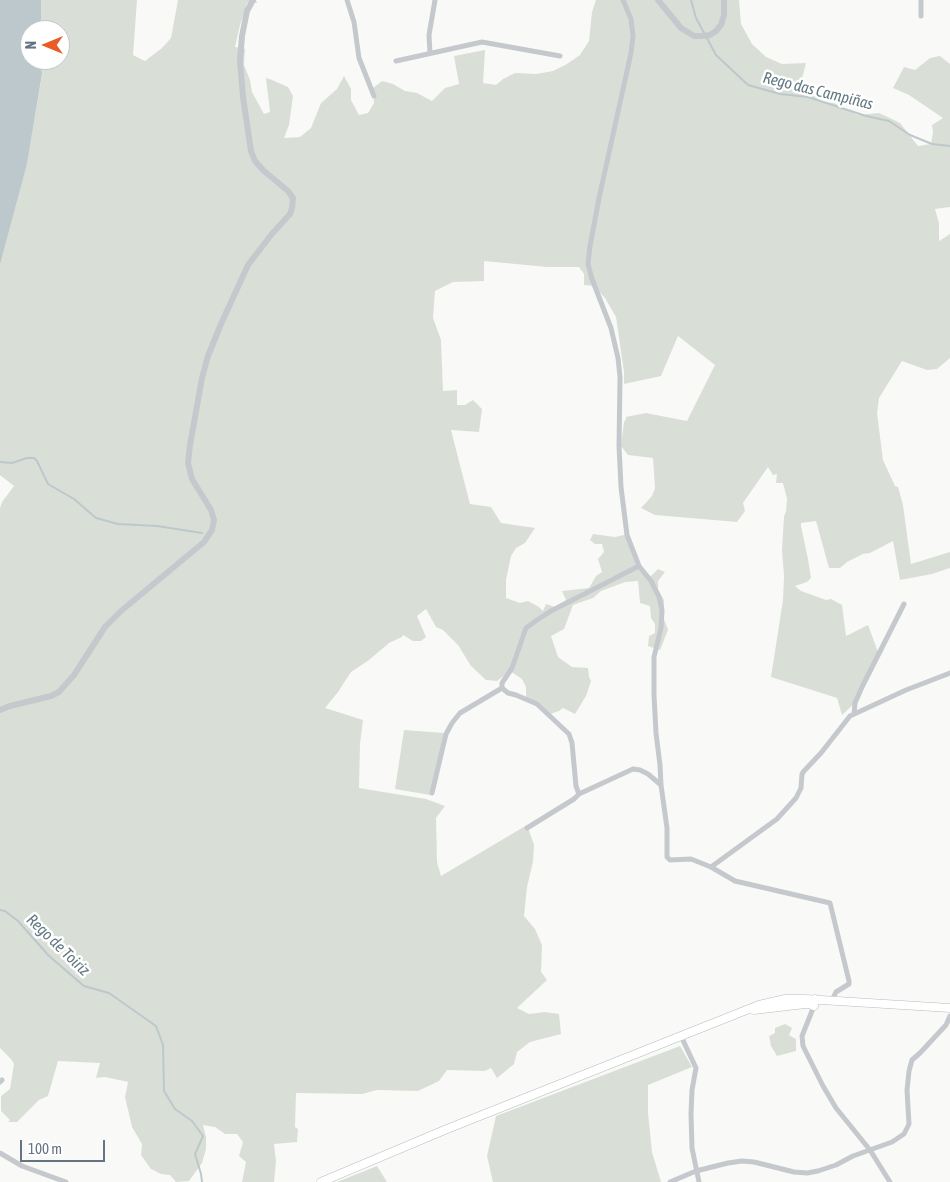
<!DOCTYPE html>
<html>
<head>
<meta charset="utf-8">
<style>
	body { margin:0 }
	#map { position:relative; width:950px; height:1182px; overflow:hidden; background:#f9faf7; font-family:"Asap Condensed",sans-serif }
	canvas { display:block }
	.north { position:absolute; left:20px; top:20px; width:50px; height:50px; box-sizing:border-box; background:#fff; border:1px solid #c1c7cd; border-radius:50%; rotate:270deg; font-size:14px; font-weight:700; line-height:20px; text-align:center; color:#647483 }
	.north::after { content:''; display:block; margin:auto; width:18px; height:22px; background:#e85c28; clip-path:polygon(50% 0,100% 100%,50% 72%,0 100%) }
	.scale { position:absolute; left:20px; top:1140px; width:85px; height:22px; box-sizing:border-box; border:2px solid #647483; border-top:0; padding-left:6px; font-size:15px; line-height:18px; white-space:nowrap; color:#647483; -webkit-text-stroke:4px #fff; paint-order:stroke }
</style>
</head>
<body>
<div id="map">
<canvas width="950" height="1182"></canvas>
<div class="north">N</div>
<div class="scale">100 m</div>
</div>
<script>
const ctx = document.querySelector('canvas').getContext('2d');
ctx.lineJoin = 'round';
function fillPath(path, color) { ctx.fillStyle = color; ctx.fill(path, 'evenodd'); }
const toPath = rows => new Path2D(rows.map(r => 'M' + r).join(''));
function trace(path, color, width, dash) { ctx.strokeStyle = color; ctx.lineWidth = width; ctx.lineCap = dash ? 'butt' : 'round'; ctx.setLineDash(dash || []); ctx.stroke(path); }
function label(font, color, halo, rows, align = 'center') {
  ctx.font = font + ' "Asap Condensed",sans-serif'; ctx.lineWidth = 5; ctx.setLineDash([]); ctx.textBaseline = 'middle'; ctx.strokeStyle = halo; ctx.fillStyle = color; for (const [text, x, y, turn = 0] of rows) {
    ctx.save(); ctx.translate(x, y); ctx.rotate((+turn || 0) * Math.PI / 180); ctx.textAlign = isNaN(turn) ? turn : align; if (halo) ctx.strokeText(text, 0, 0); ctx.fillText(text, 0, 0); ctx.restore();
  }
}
const green = toPath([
	[41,0,137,0,133,55,145,61,162,48,171,38,178,0,256,0,257,3,247,3,240,25,235,47,245,49,244,65,250,80,252,92,264,114,270,112,266,78,272,80,288,87,293,96,289,125,284,138,300,137,311,128,321,103,337,89,344,76,351,89,351,100,359,115,368,113,374,103,373,88,382,81,393,84,405,91,417,93,432,101,445,88,459,84,454,56,485,50,483,83,496,85,503,79,515,73,536,74,553,71,567,64,580,55,589,41,592,12,596,0,739,0,741,24,752,44,766,57,782,64,806,63,801,83,809,92,822,102,834,103,858,115,879,113,892,119,900,123,918,146,931,144,933,132,932,125,943,118,909,95,893,88,904,67,915,70,930,58,940,56,950,64,950,207,935,209,939,223,939,241,950,234,950,358,937,369,927,370,902,361,879,398,877,413,883,460,895,486,898,487,903,505,911,564,950,552,950,568,932,574,900,580,893,541,870,553,863,554,847,562,840,568,829,568,816,521,801,523,801,526,808,559,811,578,807,582,795,586,801,591,826,600,831,599,842,605,846,636,868,625,878,652,857,701,842,715,837,698,771,677,783,600,784,576,782,550,784,516,786,512,787,499,783,483,776,483,777,474,773,475,768,467,743,503,745,511,737,522,655,515,641,508,652,496,655,488,653,458,628,455,621,446,624,422,626,419,626,417,646,413,687,421,715,365,678,336,661,376,624,384,624,372,616,317,605,298,594,286,584,285,584,274,579,267,547,267,484,261,484,281,453,282,435,291,433,318,441,340,443,391,457,390,457,405,465,405,473,400,482,409,479,432,451,430,470,504,491,507,501,523,535,528,525,543,516,548,511,556,506,580,506,598,520,603,528,601,539,607,543,611,546,604,555,607,566,600,562,591,589,588,596,576,602,572,598,559,604,552,602,544,595,544,590,540,593,534,615,537,628,534,643,572,650,577,658,569,665,572,658,581,658,589,664,600,664,619,668,630,660,650,648,646,649,636,655,633,655,624,651,618,650,606,640,603,638,581,625,582,601,591,593,598,573,605,564,629,551,636,558,657,572,667,588,668,589,677,591,681,586,696,575,714,563,708,559,711,550,714,526,697,526,687,522,679,510,671,497,681,486,680,471,666,458,645,443,630,436,627,426,609,417,616,426,637,421,641,413,641,403,635,402,637,389,643,369,660,351,672,338,692,325,708,363,720,360,744,359,788,426,799,445,806,436,818,437,862,441,876,527,825,534,845,533,862,527,887,524,916,535,929,542,945,541,972,547,980,517,1008,529,1014,545,1012,559,1014,561,1034,530,1042,517,1052,514,1064,497,1078,491,1068,485,1071,447,1070,439,1081,418,1091,377,1090,362,1094,296,1093,295,1127,298,1129,297,1142,274,1144,276,1161,274,1182,242,1182,246,1162,239,1156,243,1142,237,1134,225,1134,215,1127,203,1125,206,1137,206,1149,202,1163,189,1181,176,1182,170,1175,161,1174,151,1169,141,1155,142,1144,132,1127,125,1097,128,1082,105,1077,96,1078,100,1063,58,1061,48,1096,39,1100,17,1122,8,1122,10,1120,1,1111,1,1096,10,1089,14,1064,11,1059,0,1048,0,508,2,502,14,486,0,475,0,265,27,163,42,75,41,60,60,60,60,30,41,30],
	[404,730,444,733,430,795,395,789],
	[785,1024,792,1028,789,1035,796,1039,796,1051,777,1056,771,1046,769,1036,775,1033,775,1028],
	[680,1046,692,1067,648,1085,648,1113,652,1152,661,1182,493,1182,487,1156,496,1116],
	[377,1166,387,1182,337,1182]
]);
const water = toPath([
	[0,0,41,0,41,30,30,30,30,60,41,60,42,74,27,164,0,265]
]);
const stream = toPath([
	[691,0,696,18,716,55,748,85,780,94,808,97,866,116,889,121,910,135,932,144,950,146],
	[0,462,12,463,27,458,34,458,37,461,48,484,74,499,96,518,118,524,157,526,202,533],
	[0,910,5,911,18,921,49,956,84,986,109,993,156,1026,163,1045,164,1091,175,1109,192,1121,203,1136,195,1154,201,1174,202,1182]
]);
const minor = toPath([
	[347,0,354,22,359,58,374,96],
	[623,0,631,19,633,36,631,53,599,198,590,246,588,264,592,279,611,328,618,358,620,377,619,446,621,487,627,535,639,566,651,581,659,597,662,610,661,628,654,657,654,695,656,733,660,765,661,785,667,828,667,857,670,860,691,859,711,867,735,881,830,903,849,981,849,984,836,992,832,1000],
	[921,16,921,0],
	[430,53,429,35,435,0],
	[396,61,482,42,560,56],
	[854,714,855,703,862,687,904,604],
	[432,793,446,734,452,723,460,713,502,688],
	[579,794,576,786,572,743,569,734,537,704,516,695,508,693,502,688,502,683,512,668,526,628,537,620,551,611,639,566],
	[527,828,574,799,579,794,633,769,640,770,648,774,661,785],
	[711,867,777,819,796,798,801,788,802,774,804,771,821,753,850,716,906,690,950,673],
	[814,1006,802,1036,803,1046,823,1086,836,1108,870,1150,890,1182],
	[681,1036,696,1068,692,1090,691,1114,692,1148,699,1182],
	[0,1082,2,1080],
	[0,1153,22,1166,66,1182],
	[670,1182,696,1171,728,1163,742,1161,754,1162,794,1172,807,1173,818,1171,836,1165,853,1156,892,1142,904,1134,909,1124,907,1090,909,1071,912,1060,920,1053,946,1025,950,1016]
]);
const tertiary = toPath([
	[658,0,681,28,694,36,701,36,710,35,716,31,721,25,724,15,724,0],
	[0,710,10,706,51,696,59,692,74,675,105,627,121,611,204,542,212,530,214,520,211,510,192,479,188,463,190,445,202,378,208,356,221,324,248,265,271,235,290,214,292,208,293,198,288,191,264,171,255,161,251,151,243,97,240,61,242,36,247,11,253,0]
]);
const secondary = toPath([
	[754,1010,805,1004,809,1004,814,1006,815,999],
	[321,1182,447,1129,759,1005,785,999,805,999,950,1008]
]);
const waterNames = [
	["Rego das Campiñas",818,91,14],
	["Rego de Toiriz",58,945,44]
];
fillPath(green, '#d9dfd6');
fillPath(water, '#bdc8cd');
trace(stream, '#bdc8cd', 2);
trace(secondary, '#b7bcc1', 9);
trace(minor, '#c5c9cd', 5);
trace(tertiary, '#c5c9cd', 6);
trace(secondary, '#fff', 8);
label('italic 16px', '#637a83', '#fff', waterNames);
</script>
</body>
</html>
